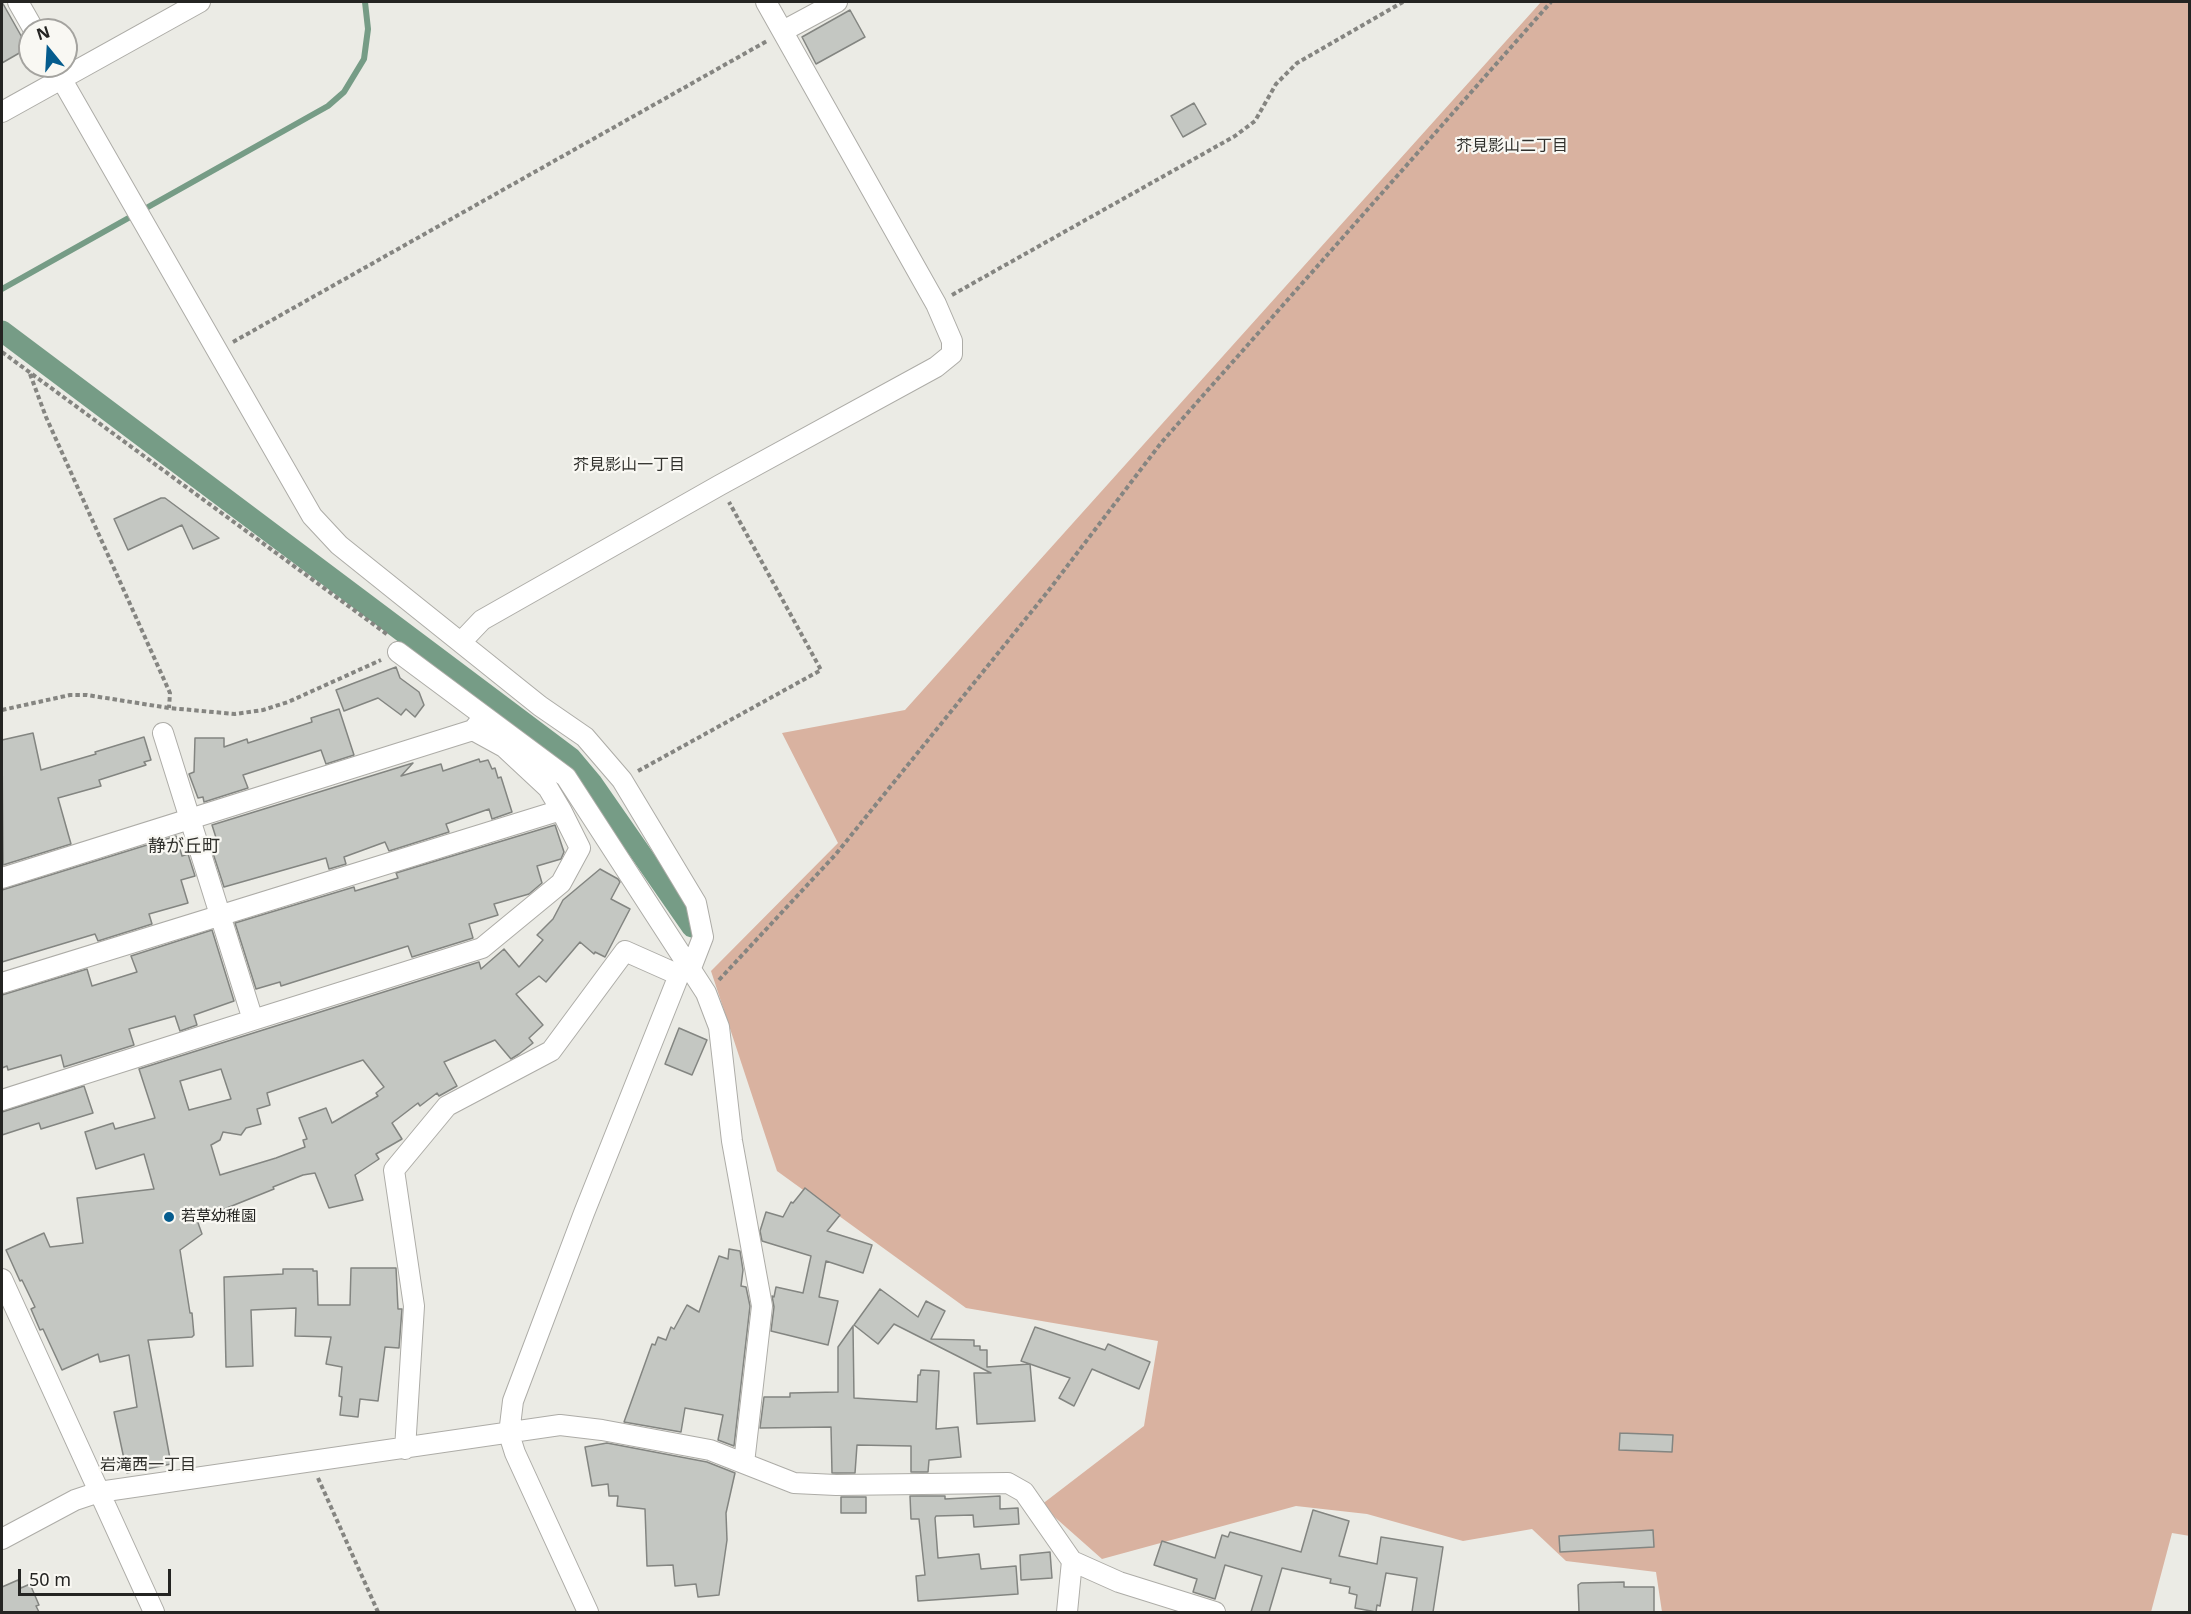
<!DOCTYPE html>
<html>
<head>
<meta charset="utf-8">
<style>
	body { margin:0 }
	#map { position:relative; width:2191px; height:1614px; overflow:hidden; background:#ebebe5; font-family:"Noto Sans",sans-serif }
	canvas { display:block }
	.frame { position:absolute; inset:0; border:3px solid #242422; pointer-events:none }
	.north { position:absolute; left:18px; top:18px; width:60px; height:60px; box-sizing:border-box; background:#f9f8f3; border:2px solid #a4a39f; border-radius:50%; rotate:342deg; font-size:16px; font-weight:700; line-height:24px; text-align:center; color:#242422 }
	.north::after { content:''; display:block; margin:auto; width:21px; height:27px; background:#055c8e; clip-path:polygon(50% 0,100% 100%,50% 72%,0 100%) }
	.scale { position:absolute; left:18px; top:1569px; width:153px; height:27px; box-sizing:border-box; border:3px solid #242422; border-top:0; padding-left:8px; font-size:18px; line-height:21px; white-space:nowrap; color:#242422; -webkit-text-stroke:4px #f9f8f3; paint-order:stroke }
</style>
</head>
<body>
<div id="map">
<canvas width="2191" height="1614"></canvas>
<div class="frame"></div>
<div class="north">N</div>
<div class="scale">50 m</div>
</div>
<script>
const ctx = document.querySelector('canvas').getContext('2d');
ctx.lineJoin = 'round';
function fillPath(path, color) { ctx.fillStyle = color; ctx.fill(path, 'evenodd'); }
const toPath = rows => new Path2D(rows.map(r => 'M' + r).join(''));
function trace(path, color, width, dash) { ctx.strokeStyle = color; ctx.lineWidth = width; ctx.lineCap = dash ? 'butt' : 'round'; ctx.setLineDash(dash || []); ctx.stroke(path); }
function label(font, color, halo, rows, align = 'center') {
  ctx.font = font + ' "Noto Sans","Noto Sans JP",sans-serif'; ctx.lineWidth = 4.5; ctx.setLineDash([]); ctx.textBaseline = 'middle'; ctx.strokeStyle = halo; ctx.fillStyle = color; for (const [text, x, y, turn = 0] of rows) {
    ctx.save(); ctx.translate(x, y); ctx.rotate((+turn || 0) * Math.PI / 180); ctx.textAlign = isNaN(turn) ? turn : align; if (halo) ctx.strokeText(text, 0, 0); ctx.fillText(text, 0, 0); ctx.restore();
  }
}
const forest = toPath([
	[1541,2,2189,2,2190,1536,2172,1533,2151,1612,1662,1612,1656,1572,1566,1561,1532,1529,1463,1541,1367,1514,1296,1506,1102,1559,1041,1505,1144,1426,1158,1341,966,1308,777,1171,711,971,838,843,782,733,905,710]
]);
const stream = toPath([
	[2,289,328,106,344,92,364,59,368,29,365,2]
]);
const canal = toPath([
	[2,331,571,758,592,783,692,927]
]);
const building = toPath([
	[2,2,28,48,2,63,2,2],
	[850,10,865,37,816,64,802,37,850,10],
	[1194,103,1206,124,1183,137,1171,116,1194,103],
	[161,498,165,498,219,538,193,549,182,525,128,550,114,519,161,498],
	[396,667,400,678,419,692,424,705,415,717,406,709,401,715,378,698,344,711,336,690,396,667],
	[339,709,354,755,326,764,321,750,243,775,248,788,204,802,203,797,198,798,189,774,194,772,195,738,224,738,224,747,247,739,248,743,312,722,311,718,339,709],
	[33,733,41,770,96,754,95,752,144,737,151,760,144,762,146,765,99,780,101,786,58,798,71,844,3,865,2,740,33,733],
	[479,759,480,762,488,760,492,769,495,768,498,778,501,777,512,812,492,819,489,809,446,824,449,832,389,851,385,842,344,857,346,864,329,869,326,858,224,887,211,847,218,844,212,825,413,763,401,776,441,764,443,771,479,759],
	[555,825,564,852,561,859,537,866,542,883,529,894,494,904,498,915,469,924,473,938,412,957,408,946,281,986,280,982,256,989,235,923,354,887,355,891,398,878,396,873,555,825],
	[176,836,182,856,188,854,195,876,181,880,188,903,149,914,152,924,98,941,95,934,2,962,2,890,176,836],
	[600,869,618,879,620,882,611,899,630,909,605,957,595,952,594,954,580,942,546,982,539,976,516,994,543,1025,529,1038,533,1043,519,1054,511,1059,495,1040,444,1062,457,1086,439,1096,437,1093,420,1106,418,1103,392,1123,402,1139,376,1154,379,1159,355,1175,363,1200,329,1208,315,1173,303,1175,273,1187,274,1189,197,1220,202,1234,180,1250,190,1313,192,1313,194,1335,192,1337,148,1340,171,1464,127,1473,114,1412,137,1407,129,1355,100,1362,98,1354,62,1370,43,1329,40,1330,31,1309,35,1307,22,1280,20,1281,6,1250,44,1233,50,1247,83,1243,77,1198,154,1189,144,1154,96,1169,85,1132,113,1123,115,1129,155,1118,139,1069,479,962,481,969,504,949,519,967,543,940,537,935,553,919,563,900,600,869],
	[363,1060,384,1087,376,1093,378,1096,332,1123,326,1108,299,1118,307,1139,303,1140,305,1147,276,1158,220,1175,211,1145,220,1140,223,1132,241,1135,246,1128,261,1124,257,1109,270,1105,267,1093,363,1060],
	[221,1069,231,1099,189,1110,180,1081,221,1069],
	[212,930,234,1001,194,1015,197,1025,180,1031,175,1016,129,1029,134,1045,64,1067,61,1055,8,1070,7,1066,2,1068,2,995,87,969,92,986,137,972,131,956,212,930],
	[679,1028,707,1040,692,1075,665,1064,679,1028],
	[84,1086,93,1113,41,1129,39,1123,2,1135,2,1112,84,1086],
	[805,1188,840,1215,827,1231,872,1245,863,1273,826,1261,819,1297,838,1301,828,1345,771,1331,774,1307,772,1296,774,1297,776,1287,803,1293,811,1256,762,1241,760,1231,766,1212,783,1217,791,1202,793,1203,805,1188],
	[729,1249,740,1251,743,1270,741,1286,746,1287,750,1306,734,1446,718,1440,723,1415,685,1408,681,1432,624,1422,652,1344,655,1345,658,1337,666,1340,671,1327,674,1329,687,1305,699,1312,719,1256,728,1259,729,1249],
	[351,1268,396,1268,398,1309,402,1309,399,1348,385,1347,378,1401,360,1399,358,1417,340,1415,342,1397,339,1396,342,1367,326,1364,331,1337,295,1336,296,1308,251,1310,253,1366,226,1367,224,1277,283,1274,283,1269,313,1269,313,1271,317,1271,318,1305,350,1305,351,1268],
	[880,1289,918,1317,926,1301,945,1311,931,1339,974,1340,974,1346,980,1346,980,1350,987,1350,987,1367,1030,1364,1021,1361,1035,1327,1105,1350,1108,1344,1150,1362,1139,1389,1092,1369,1074,1406,1059,1398,1070,1378,1030,1364,1035,1421,977,1424,974,1373,991,1373,894,1324,878,1344,854,1325,880,1289],
	[853,1326,854,1398,917,1402,918,1375,920,1375,921,1370,939,1371,936,1429,958,1427,961,1457,929,1460,928,1472,911,1472,911,1446,857,1445,855,1473,832,1473,831,1427,760,1428,764,1397,790,1397,790,1393,838,1392,838,1347,853,1326],
	[1620,1433,1673,1435,1672,1452,1619,1450,1620,1433],
	[607,1443,707,1462,735,1473,726,1513,727,1540,719,1595,698,1597,696,1584,675,1586,673,1565,647,1566,645,1509,617,1506,618,1496,609,1496,608,1484,592,1486,585,1447,607,1443],
	[910,1496,945,1496,945,1499,1000,1496,1000,1509,1018,1508,1019,1524,974,1527,973,1515,936,1516,935,1518,938,1558,979,1554,981,1569,1016,1566,1018,1594,918,1601,916,1576,925,1575,919,1519,911,1519,910,1496],
	[841,1497,866,1497,866,1513,841,1513,841,1497],
	[1313,1510,1349,1521,1339,1556,1377,1564,1381,1537,1443,1547,1433,1612,1412,1612,1417,1578,1386,1573,1380,1606,1377,1605,1376,1612,1355,1608,1357,1595,1349,1593,1350,1587,1330,1583,1331,1579,1282,1568,1269,1612,1251,1612,1262,1576,1225,1565,1215,1599,1193,1592,1197,1579,1154,1565,1162,1541,1215,1558,1222,1535,1228,1537,1230,1532,1301,1552,1313,1510],
	[1653,1530,1654,1547,1560,1552,1559,1536,1653,1530],
	[1050,1552,1052,1578,1021,1580,1020,1555,1050,1552],
	[18,1580,21,1588,30,1584,39,1605,36,1606,39,1612,2,1612,2,1587,18,1580],
	[1624,1582,1624,1587,1654,1587,1654,1612,1579,1612,1578,1585,1581,1583,1624,1582]
]);
const path = toPath([
	[952,295,1235,136,1255,121,1276,84,1297,63,1403,2],
	[233,342,767,41],
	[2,352,388,635],
	[30,374,46,417,170,693,169,708],
	[2,710,70,695,87,695,169,708,235,714,263,710,288,702,381,660],
	[638,771,821,670,729,502],
	[719,980,836,854,1049,590,1161,443,1551,2],
	[318,1478,378,1612]
]);
const street = toPath([
	[18,2,34,30],
	[783,31,837,2],
	[54,66,312,516,339,545,540,706,585,737,622,780,696,903,703,937,691,968,679,975,584,1213,513,1401,509,1434,515,1453,588,1612],
	[2,112,200,2],
	[462,641,482,620,720,485,936,367,952,354,952,341,936,304,766,2],
	[398,652,566,777,706,993,719,1027,732,1141,762,1306,744,1463],
	[163,733,253,1020,482,948,561,883,580,848,561,810],
	[2,878,473,730,482,719],
	[2,983,561,810,548,788,504,747,473,730],
	[2,1100,253,1020],
	[2,1279,154,1612],
	[405,1449,414,1306,394,1170,447,1106,551,1051,625,951,679,975],
	[2,1539,75,1500,99,1492,560,1425,602,1430,710,1450,794,1483,836,1485,1008,1483,1024,1492,1072,1561,1119,1582,1215,1612],
	[1067,1612,1072,1561]
]);
const markers = [
	[169,1217,6,"#055c8e"]
];
const poiNames = [
	["若草幼稚園",181,1217]
];
const neighbourhoodNames = [
	["芥見影山二丁目",1512,146],
	["芥見影山一丁目",629,465],
	["岩滝西一丁目",148,1465]
];
const quarterNames = [
	["静が丘町",184,847]
];
fillPath(forest, '#d9b2a0');
trace(stream, '#769c86', 6);
trace(canal, '#769c86', 21);
fillPath(building, '#c4c7c2');
trace(building, '#838581', 1.5);
trace(street, '#adaca7', 22);
trace(path, '#858581', 4, [4.5, 3]);
trace(street, '#fff', 20);
for (const [x, y, r, color] of markers) { const dot = new Path2D(); dot.arc(x, y, r, 0, 2 * Math.PI); ctx.fillStyle = color; ctx.fill(dot); trace(dot, '#f9f8f3', 2); }
label('15px', '#242422', '#f9f8f3', poiNames, 'left');
label('16px', '#31312d', '#f9f8f3', neighbourhoodNames);
label('18px', '#31312d', '#f9f8f3', quarterNames);
</script>
</body>
</html>
